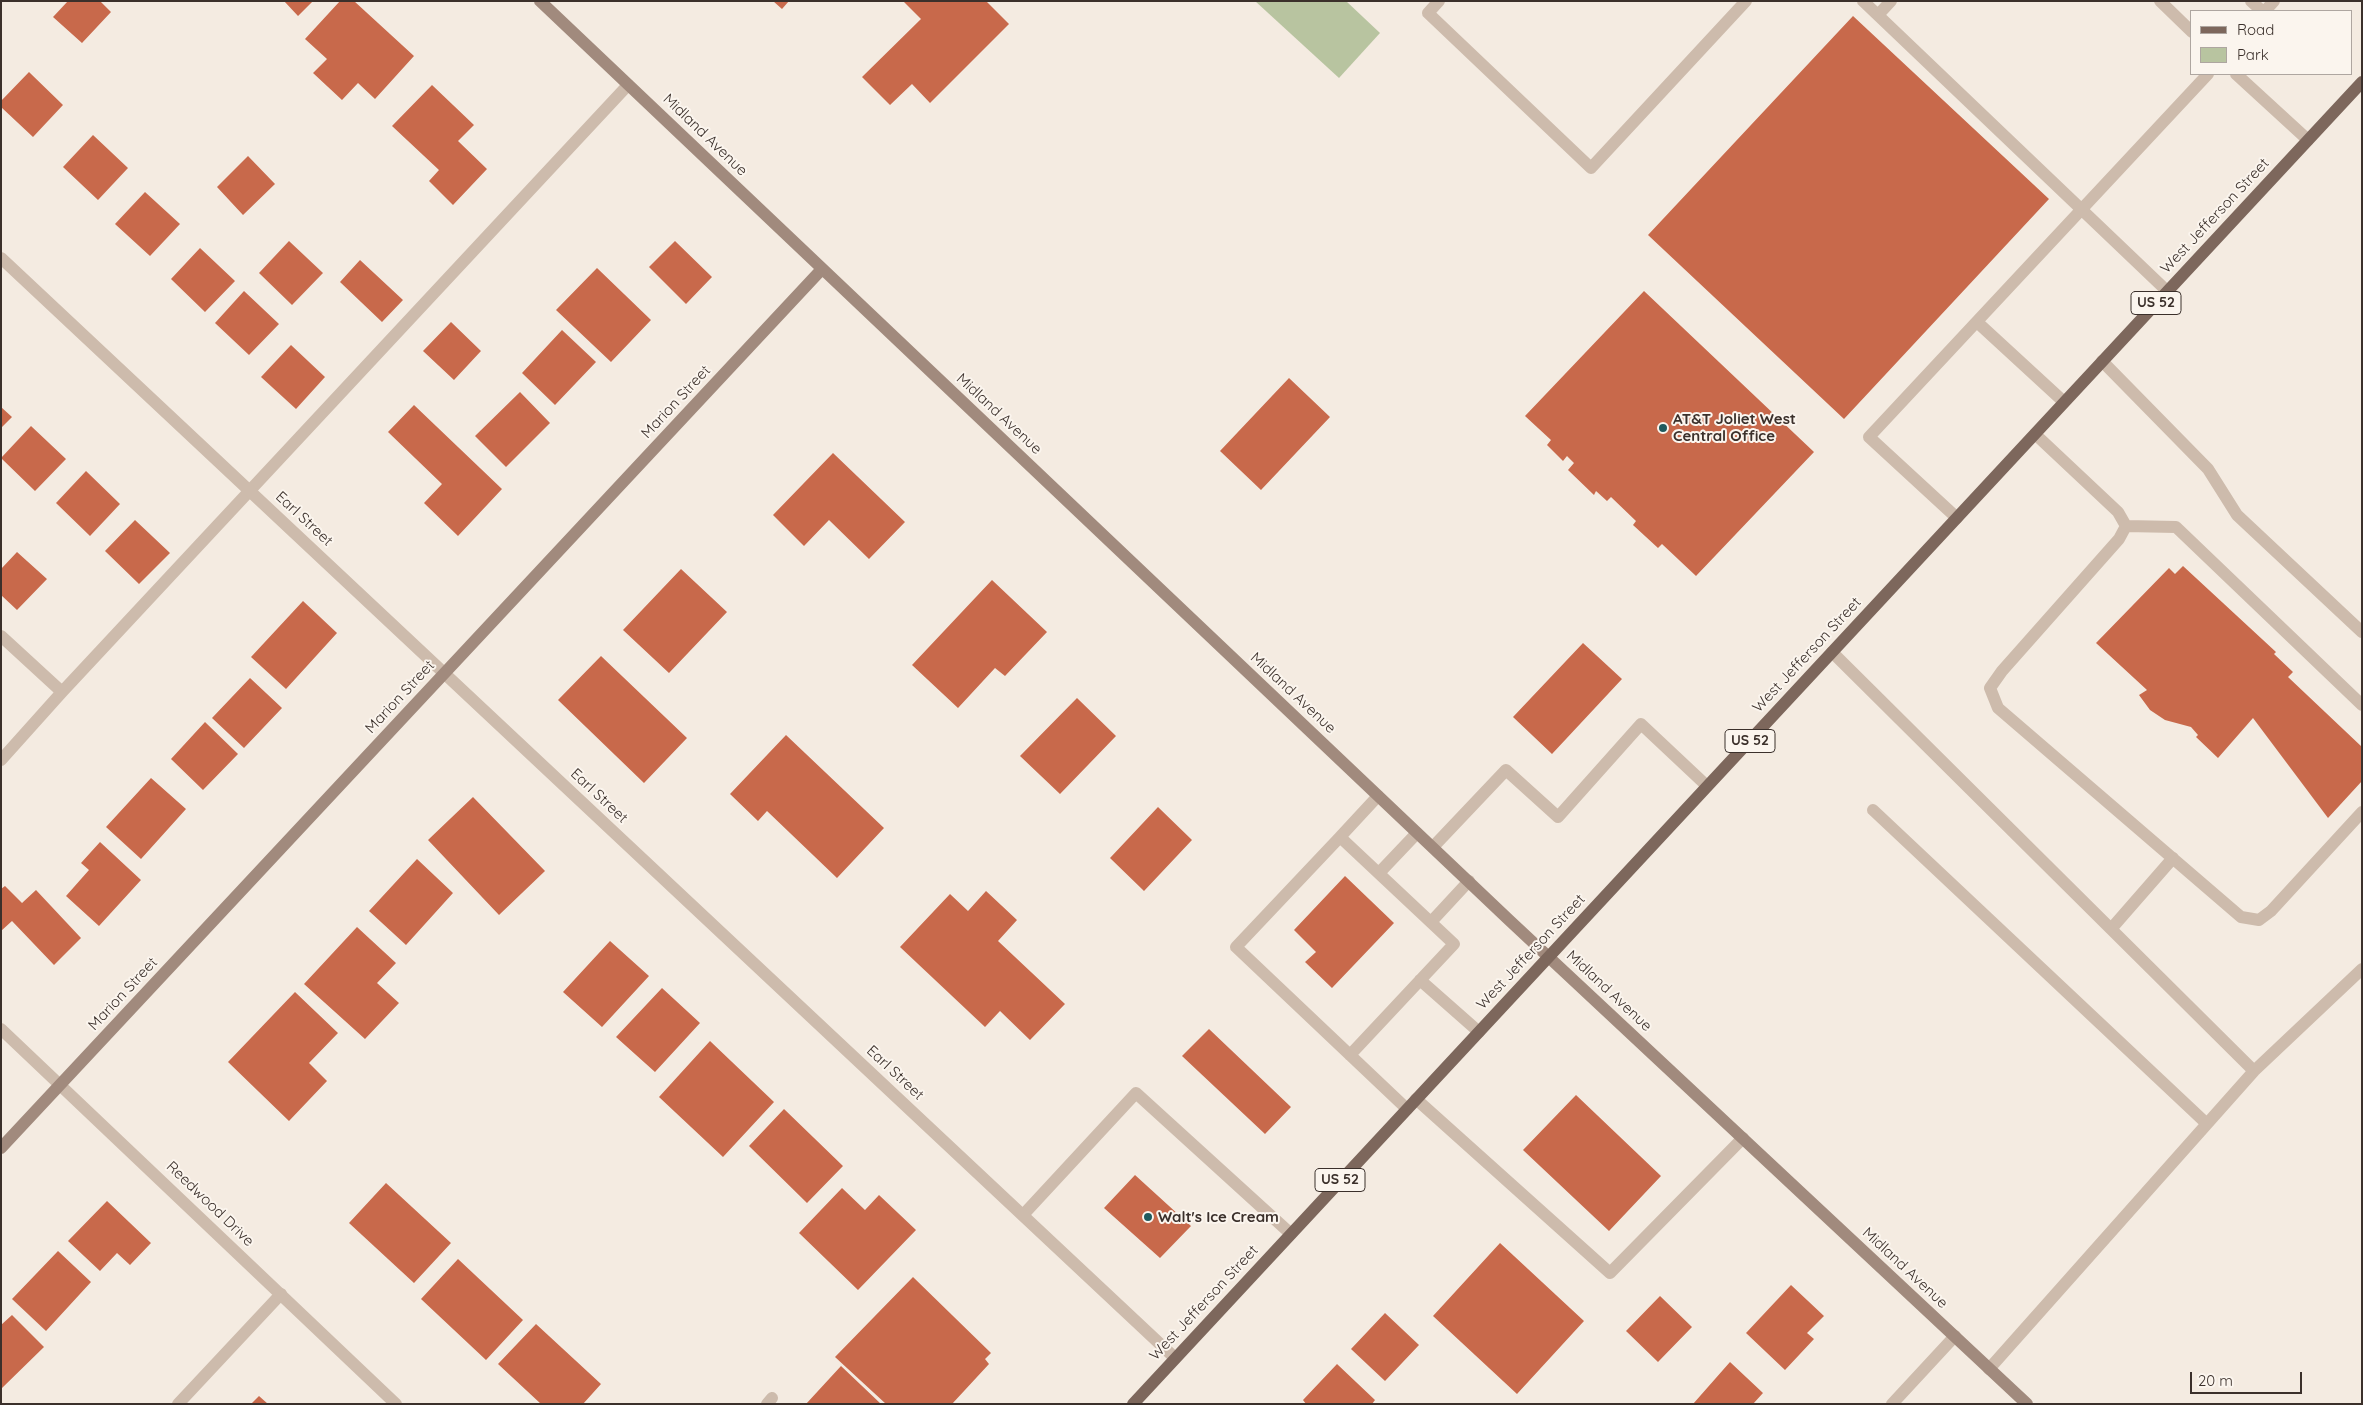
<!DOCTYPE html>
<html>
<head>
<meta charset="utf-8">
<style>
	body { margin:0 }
	#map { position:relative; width:2363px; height:1405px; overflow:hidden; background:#f4ebe1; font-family:Quicksand,sans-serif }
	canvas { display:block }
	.frame { position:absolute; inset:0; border:2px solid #3b302b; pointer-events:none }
	.legend { position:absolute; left:2190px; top:10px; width:162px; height:65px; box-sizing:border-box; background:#fbf5ee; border:1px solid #aea6a0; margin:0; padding:6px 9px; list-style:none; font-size:15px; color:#3b302b }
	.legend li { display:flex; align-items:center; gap:10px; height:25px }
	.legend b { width:25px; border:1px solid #aea6a0 }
	.scale { position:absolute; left:2190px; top:1372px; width:112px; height:22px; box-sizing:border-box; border:2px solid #3b302b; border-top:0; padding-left:6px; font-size:15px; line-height:18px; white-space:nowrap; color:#3b302b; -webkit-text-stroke:4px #fbf5ee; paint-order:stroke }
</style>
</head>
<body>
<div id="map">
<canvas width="2363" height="1405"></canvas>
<div class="frame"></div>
<ul class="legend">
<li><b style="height:6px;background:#7d675c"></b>Road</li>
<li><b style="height:14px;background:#b8c4a0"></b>Park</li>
</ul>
<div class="scale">20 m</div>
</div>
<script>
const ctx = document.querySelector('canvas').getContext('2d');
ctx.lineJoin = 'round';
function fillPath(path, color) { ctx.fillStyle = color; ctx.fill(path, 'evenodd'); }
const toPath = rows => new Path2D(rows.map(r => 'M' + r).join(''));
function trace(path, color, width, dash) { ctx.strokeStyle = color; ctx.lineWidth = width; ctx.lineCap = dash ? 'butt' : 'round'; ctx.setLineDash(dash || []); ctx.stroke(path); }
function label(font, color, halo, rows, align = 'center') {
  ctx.font = font + ' Quicksand,sans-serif'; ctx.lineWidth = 4; ctx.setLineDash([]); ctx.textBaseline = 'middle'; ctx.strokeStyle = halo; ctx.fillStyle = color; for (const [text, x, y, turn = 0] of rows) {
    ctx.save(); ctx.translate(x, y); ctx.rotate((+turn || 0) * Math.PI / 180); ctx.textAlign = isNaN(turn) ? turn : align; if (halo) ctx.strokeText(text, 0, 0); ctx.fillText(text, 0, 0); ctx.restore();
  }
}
const green = toPath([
	[1255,1,1346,1,1380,33,1339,78]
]);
const building = toPath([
	[68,1,100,1,111,12,82,43,53,17],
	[284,1,313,1,298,16],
	[340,1,354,1,414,56,375,99,358,83,342,100,313,73,327,59,305,39],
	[773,1,789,1,782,9],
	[903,1,986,1,1009,24,930,103,912,84,890,105,862,77,921,19],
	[1853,16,2049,199,1844,419,1648,235],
	[29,72,63,105,33,137,1,107,1,101],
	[432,85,474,125,458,141,487,169,453,205,429,181,439,170,392,126],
	[93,135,128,168,98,200,63,167],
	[248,156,275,184,243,215,217,187],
	[145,192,180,224,150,256,115,224],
	[289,241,323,273,292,305,259,273],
	[675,241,712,277,686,304,649,267],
	[200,248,235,281,205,312,171,279],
	[360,260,403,300,382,322,340,282],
	[597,268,651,320,611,362,556,310],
	[244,291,279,324,249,355,215,323],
	[1644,291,1814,452,1696,576,1662,544,1658,548,1633,525,1636,521,1611,497,1607,501,1596,491,1594,495,1568,470,1574,463,1567,456,1563,461,1547,445,1551,440,1525,416],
	[451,322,481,351,454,380,423,351],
	[562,330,596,362,555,405,522,373],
	[291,345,325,377,296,409,261,377],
	[1289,378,1330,417,1261,490,1220,451],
	[520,392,550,423,506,467,475,436],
	[414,405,502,489,458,536,424,503,442,484,388,432],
	[1,407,12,417,1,428],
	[31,426,66,459,35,491,1,458],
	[833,453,905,522,869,559,829,520,804,546,773,515],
	[86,471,120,504,90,536,56,503],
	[135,520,170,553,139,584,105,551],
	[17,552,47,579,17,610,1,595,1,569],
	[2183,566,2276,652,2274,654,2293,672,2288,677,2362,747,2362,781,2328,818,2253,718,2218,758,2196,737,2198,735,2191,727,2165,720,2150,710,2139,695,2147,690,2096,643,2169,568,2175,574],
	[681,569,727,612,669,673,623,630],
	[992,580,1047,632,1005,676,995,668,958,708,912,665],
	[303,601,337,633,286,689,251,657],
	[1583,643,1622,679,1552,754,1513,717],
	[601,656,687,738,644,783,558,700],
	[250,678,282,708,244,748,212,718],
	[1077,698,1116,736,1060,794,1020,756],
	[205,722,238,754,203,790,171,759],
	[786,735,884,828,837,878,767,811,758,821,730,794],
	[151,778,186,809,141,859,106,827],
	[473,797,545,871,499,915,428,840],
	[1158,807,1192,840,1144,891,1110,858],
	[100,842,141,880,99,926,66,896,89,870,81,863],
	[417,859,453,893,406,945,369,911],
	[1345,876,1394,923,1332,988,1305,962,1316,952,1294,930],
	[5,886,22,903,36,890,81,938,54,965,12,921,1,931,1,889],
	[986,891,1017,920,998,941,1065,1004,1030,1040,1000,1011,985,1027,900,947,950,894,968,911],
	[357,927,396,963,377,983,399,1003,365,1039,304,984],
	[610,941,649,976,602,1027,563,992],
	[662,988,700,1023,655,1072,616,1037],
	[295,992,338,1033,309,1063,327,1081,289,1121,228,1062],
	[1209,1029,1291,1107,1265,1134,1182,1056],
	[710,1041,774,1102,723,1157,659,1097],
	[1576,1095,1661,1176,1609,1231,1523,1150],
	[784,1109,843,1166,807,1203,749,1146],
	[1135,1175,1191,1226,1160,1258,1104,1208],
	[386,1183,451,1243,414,1283,349,1223],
	[842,1188,865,1210,879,1195,916,1230,858,1290,799,1233],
	[107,1201,151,1243,130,1265,117,1253,100,1271,68,1241],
	[1500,1243,1584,1321,1517,1394,1433,1316],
	[58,1251,91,1282,46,1331,12,1299],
	[458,1259,523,1320,486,1360,421,1299],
	[913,1277,991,1353,985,1359,989,1364,952,1404,886,1404,835,1357],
	[1791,1285,1824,1316,1807,1333,1814,1339,1785,1370,1746,1333],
	[1660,1296,1692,1327,1658,1362,1626,1331],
	[1385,1313,1419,1345,1385,1381,1351,1349],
	[12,1315,44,1347,1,1389,1,1325],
	[536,1324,601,1384,583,1404,541,1404,498,1364],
	[1730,1362,1763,1393,1753,1404,1693,1404],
	[1337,1364,1375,1400,1372,1404,1306,1404,1303,1400],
	[841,1366,881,1404,806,1404],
	[259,1396,268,1404,251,1404]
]);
const lane = toPath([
	[1439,1,1428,13,1591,168,1746,1],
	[1863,1,2167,291],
	[2160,1,2192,32],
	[2251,1,2262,11],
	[2265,11,2274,1],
	[1878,15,1891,1],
	[2236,74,2308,140],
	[1977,322,2064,402],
	[2102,361,2208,469,2237,515,2362,632],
	[2035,434,2118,512,2126,526,2119,539,2002,671,1990,688,1998,708,2241,917,2259,920,2271,911,2362,812],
	[1957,518,1869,437,2208,74],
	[2126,526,2176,527,2362,705],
	[1,636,62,692],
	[1832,652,2254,1071,1989,1369],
	[1,760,62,692,628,85],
	[1873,810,2207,1124],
	[1340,837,1378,796],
	[1433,847,1506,770,1558,817,1641,724,1707,786],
	[1379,873,1417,833],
	[1431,922,1469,881],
	[2111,929,2173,858],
	[1420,980,1479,1032],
	[1350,1055,1454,944,1340,837,1236,947,1407,1109],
	[2254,1071,2362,969],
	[1416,1099,1610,1273,1743,1138],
	[1023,1215,1136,1093,1291,1234],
	[178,1404,281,1294],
	[767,1404,772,1398]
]);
const street = toPath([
	[1,258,1175,1358],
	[1,1029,396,1404],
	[1892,1404,1955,1336]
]);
const secondary = toPath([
	[540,1,1509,920,2027,1404],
	[1,1148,822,269]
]);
const primary = toPath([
	[1133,1404,2362,82]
]);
const markers = [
	[1663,428,5,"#1f5a5e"],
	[1148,1217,5,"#1f5a5e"]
];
const shields = [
	[2156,303,50],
	[1750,741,50],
	[1340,1180,50]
];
const shieldNames = [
	["US 52",2156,303],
	["US 52",1750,741],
	["US 52",1340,1180]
];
const streetNames = [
	["Midland Avenue",705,135,44],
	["West Jefferson Street",2215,216,-47],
	["Marion Street",676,402,-47],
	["Midland Avenue",999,414,43],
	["Earl Street",304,519,43],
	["West Jefferson Street",1807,655,-47],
	["Midland Avenue",1293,693,43],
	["Marion Street",400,697,-47],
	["Earl Street",599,796,43],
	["West Jefferson Street",1531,952,-47],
	["Midland Avenue",1609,991,43],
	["Marion Street",123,994,-47],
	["Earl Street",895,1073,43],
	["Reedwood Drive",210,1204,44],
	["Midland Avenue",1905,1268,43],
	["West Jefferson Street",1204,1303,-47]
];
const poiNames = [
	["AT&T Joliet West",1673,419],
	["Central Office",1673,436],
	["Walt's Ice Cream",1158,1217]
];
fillPath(green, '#b8c4a0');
fillPath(building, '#c8694b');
trace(lane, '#cdbbac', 12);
trace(street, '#cdbbac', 12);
trace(secondary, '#a18a7d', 12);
trace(primary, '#7d675c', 12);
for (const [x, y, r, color] of markers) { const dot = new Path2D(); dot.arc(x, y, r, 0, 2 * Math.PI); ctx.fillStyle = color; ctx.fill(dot); trace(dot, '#fbf5ee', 2); }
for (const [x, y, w] of shields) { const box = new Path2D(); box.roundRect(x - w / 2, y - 11.5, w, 23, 4); ctx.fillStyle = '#fbf5ee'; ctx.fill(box); trace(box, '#3b302b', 1); }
label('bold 14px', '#3b302b', null, shieldNames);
label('15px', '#3b302b', '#fbf5ee', streetNames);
label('bold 15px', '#3b302b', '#fbf5ee', poiNames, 'left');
</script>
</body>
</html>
